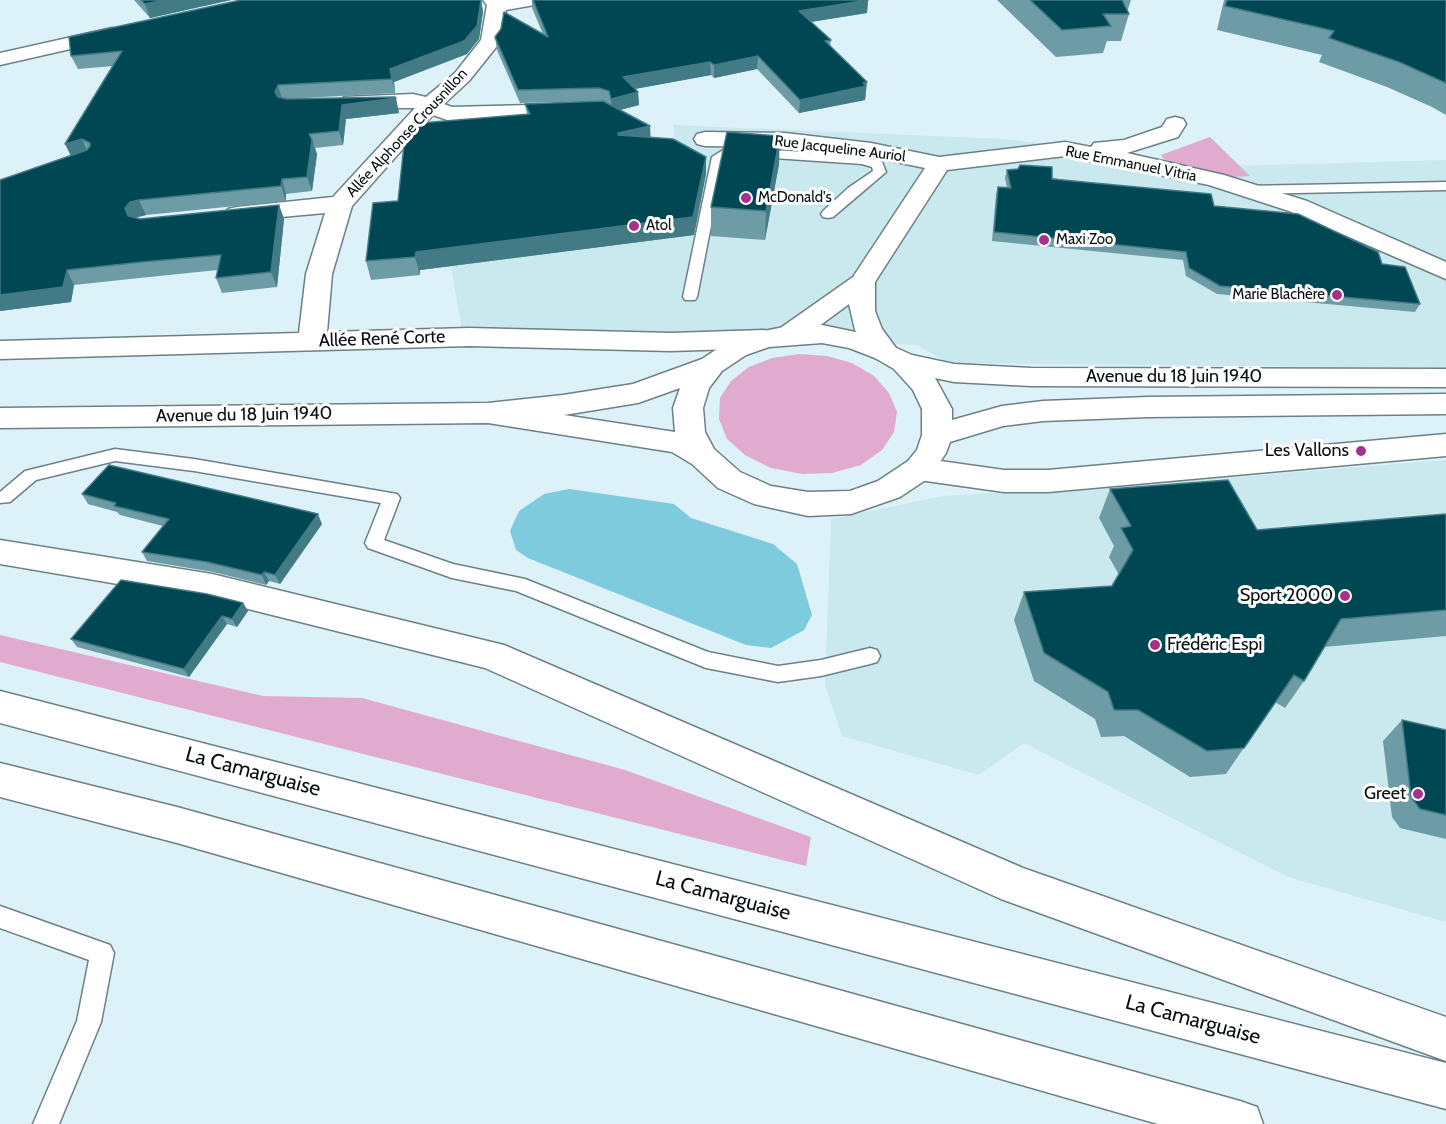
<!DOCTYPE html>
<html>
<head>
<meta charset="utf-8">
<style>
	body { margin:0 }
	canvas { display:block; background:#dcf2f8 }
</style>
</head>
<body>
<canvas width="1446" height="1124"></canvas>
<script>
const ctx = document.querySelector('canvas').getContext('2d');
ctx.lineJoin = 'round';
function fillPath(path, color) { ctx.fillStyle = color; ctx.fill(path, 'evenodd'); }
const toPath = rows => new Path2D(rows.map(r => 'M' + r).join(''));
function trace(path, color, width, dash) { ctx.strokeStyle = color; ctx.lineWidth = width; ctx.lineCap = dash ? 'butt' : 'round'; ctx.setLineDash(dash || []); ctx.stroke(path); }
function label(font, color, halo, rows, align = 'center') {
  ctx.font = font + ' Cabin,sans-serif'; ctx.lineWidth = 6; ctx.setLineDash([]); ctx.textBaseline = 'middle'; ctx.strokeStyle = halo; ctx.fillStyle = color; for (const [text, x, y, turn = 0] of rows) {
    ctx.save(); ctx.translate(x, y); ctx.rotate((+turn || 0) * Math.PI / 180); ctx.textAlign = isNaN(turn) ? turn : align; if (halo) ctx.strokeText(text, 0, 0); ctx.fillText(text, 0, 0); ctx.restore();
  }
}
const built = toPath([
	[673,125,1005,139,1230,166,1446,160,1446,368,948,363,917,345,462,330,442,214,680,179],
	[1446,460,1446,922,1288,877,1024,743,979,775,842,736,825,685,831,519,943,496,1212,479]
]);
const green = toPath([
	[1210,137,1250,176,1234,177,1169,166,1161,155],
	[799,354,827,356,852,363,874,376,889,393,897,412,894,432,882,450,861,465,832,473,802,474,771,468,745,455,727,439,719,419,720,398,731,381,749,367,772,358],
	[0,635,263,696,362,698,625,770,811,837,806,866,0,662]
]);
const water = toPath([
	[569,489,674,504,691,518,773,544,797,564,812,615,804,630,771,648,746,645,528,558,516,550,510,531,519,511,544,494]
]);
const service = toPath([
	[728,147,864,156,882,162,886,172,833,217,828,218,823,217,821,214,823,211,848,188,873,171,872,167,862,164,730,155,724,159,697,297,695,300,685,300,683,297,712,157,728,147],
	[1446,182,1446,190,1246,194,1240,190,1246,186,1446,182],
	[115,449,194,459,397,494,400,498,384,540,453,564,525,579,708,652,778,666,821,660,870,648,877,650,880,656,877,662,870,664,821,676,778,682,706,668,516,591,452,578,368,548,365,543,381,503,194,471,115,461,36,480,10,502,0,503,0,492,25,471,115,449],
	[0,906,110,945,114,953,101,1022,59,1124,33,1124,77,1021,89,960,0,928,0,906]
]);
const minor = toPath([
	[483,0,543,0,540,4,506,10,501,41,469,81,444,104,452,107,571,104,579,106,582,111,579,116,571,118,450,121,433,115,352,206,332,274,327,332,469,328,671,333,764,330,774,333,778,339,774,345,764,348,671,351,469,346,0,359,0,341,299,333,306,274,325,213,237,221,228,219,225,214,228,209,237,207,333,197,415,108,352,108,344,107,341,102,344,97,413,94,426,97,455,73,481,40,487,5,483,0],
	[112,28,119,30,122,34,119,38,0,65,0,53,112,28],
	[1175,117,1183,119,1186,124,1178,137,1127,153,1224,175,1307,201,1446,262,1446,279,1289,211,1209,185,1065,156,947,170,875,282,875,311,882,329,899,352,895,358,885,361,875,358,855,330,849,304,799,341,789,344,779,341,775,335,779,329,853,277,925,168,871,157,785,147,705,146,697,144,694,139,697,134,705,132,785,133,871,143,939,157,1065,142,1091,147,1094,143,1124,140,1162,127,1167,119,1175,117],
	[1446,434,1446,456,1048,492,1004,492,919,480,908,477,904,469,908,461,919,458,1004,470,1048,470,1446,434]
]);
const primary = toPath([
	[822,325,865,334,912,355,954,364,1031,368,1446,369,1446,387,1031,386,954,382,935,378,952,409,952,420,1002,406,1043,401,1148,397,1446,394,1446,414,1148,417,1043,421,1003,426,950,442,946,453,930,477,900,497,851,514,808,516,754,504,718,488,692,464,672,452,488,423,0,428,0,408,488,403,563,395,633,384,702,359,726,343,754,333,789,326,822,325],
	[822,343,849,348,875,358,894,369,913,390,922,409,922,435,917,450,908,461,878,481,850,491,808,492,771,486,740,472,714,449,705,432,703,408,709,388,722,371,746,355,769,347,822,343],
	[680,388,673,408,675,432,564,415,638,403,680,388]
]);
const motorway = toPath([
	[0,540,212,574,504,645,1023,868,1446,1017,1446,1061,1001,899,485,668,212,600,0,564,0,540],
	[0,691,1446,1063,1446,1109,0,723,0,691],
	[0,763,177,807,1240,1101,1257,1107,1263,1124,1158,1124,177,843,0,797,0,763]
]);
const wall = toPath([
	[134,0,231,0,150,18],
	[481,0,483,12,479,39,467,54,394,82,395,93,285,99,395,97,399,113,346,119,343,145,315,148,317,154,312,191,286,194,286,201,146,215,136,218,140,219,279,205,284,219,277,287,222,293,216,278,218,270,149,277,74,285,71,302,0,311,0,180,71,155,113,66,78,69,71,56],
	[532,0,868,0,867,13,810,22,831,40,830,46,866,95,865,100,799,113,757,69,714,78,711,75,634,89,638,92,639,105,620,110,650,126,650,137,706,174,694,235,420,270,420,275,371,280,366,261,398,201,527,114,525,104,601,101,520,103,497,50,495,37,543,34,532,8],
	[997,0,1131,0,1127,12,1129,14,1121,41,1107,41,1103,53,1056,57],
	[1224,0,1446,0,1446,115,1432,107,1387,87,1319,62,1322,55,1217,30],
	[779,164,765,240,711,236,711,207],
	[1007,170,1214,206,1382,264,1420,304,1415,312,1217,294,1186,276,1183,260,992,241,996,195,998,187,1007,188,1005,178],
	[1110,489,1257,530,1446,514,1446,636,1324,647,1304,681,1285,708,1275,702,1226,774,1190,777,1124,736,1101,737,1095,719,1034,681,1014,620,1024,592,1112,586,1119,575,1109,557,1114,546,1099,518],
	[82,494,322,524,280,584,269,581,266,585,213,572,147,561,142,552,163,526,120,515,117,512,88,504],
	[243,603,248,611,237,627,227,624,189,677,77,647,71,639],
	[1402,720,1446,730,1446,839,1400,828,1392,817,1383,741]
]);
const shadedWall = toPath([
	[165,0,231,0,150,18,145,4],
	[481,0,483,12,479,39,467,54,394,82,395,93,390,69],
	[868,0,867,13,798,24,799,11],
	[758,56,757,69,714,78,714,65],
	[710,62,711,75,624,91,623,77],
	[867,82,865,100,799,113,800,100],
	[278,85,282,99,279,106,275,92],
	[638,92,639,105,612,112,611,99],
	[396,98,399,113,346,119,343,145,339,131,342,105],
	[650,126,651,144,619,150,618,133],
	[780,136,779,164,765,240,766,211],
	[82,139,88,153,72,158,65,144],
	[312,140,317,154,312,191,307,177],
	[706,157,706,174,694,235,420,270,420,275,415,257,416,252],
	[282,179,286,194,286,201,281,186],
	[139,200,146,215,137,217,132,223,125,208,130,202],
	[279,205,284,219,277,287,271,272],
	[67,270,74,285,71,302,0,311,0,295],
	[318,514,322,524,280,584,275,575],
	[264,572,269,581,266,585,262,575],
	[243,603,248,611,237,627,232,619],
	[222,616,227,624,189,677,184,669]
]);
const building = toPath([
	[141,0,165,0,145,4,141,0],
	[241,0,481,0,477,26,464,41,390,69,392,79,278,85,275,92,278,97,287,99,395,97,396,98,342,105,339,131,309,134,312,140,307,177,282,179,281,186,139,200,130,202,125,208,128,216,140,219,279,205,271,272,216,278,221,255,142,262,67,270,63,287,0,295,0,180,87,150,90,146,90,143,82,139,65,144,122,51,71,56,69,37,241,0],
	[533,0,868,0,799,11,831,40,825,41,867,82,863,83,866,86,800,100,758,56,714,65,710,62,623,77,638,92,611,99,609,91,599,88,518,90,495,37,501,29,504,12,548,37,533,0],
	[1030,0,1122,0,1129,14,1103,14,1111,26,1062,30,1030,0],
	[1227,0,1446,0,1446,83,1399,62,1329,38,1334,31,1225,6,1227,0],
	[603,101,650,126,618,133,618,135,673,139,706,157,693,217,416,252,415,257,366,261,373,203,398,201,406,127,409,124,530,114,525,104,603,101],
	[727,132,780,136,766,211,711,207,727,132],
	[1020,165,1052,167,1052,179,1211,194,1214,206,1298,214,1378,252,1382,264,1405,267,1420,304,1220,286,1189,268,1186,252,994,232,998,187,1011,188,1007,170,1018,169,1020,165],
	[109,465,318,514,275,575,264,572,262,575,207,562,142,552,169,519,114,506,116,503,82,494,109,465],
	[1228,480,1257,530,1446,514,1446,610,1341,619,1304,681,1294,675,1244,748,1207,751,1138,710,1114,710,1108,692,1044,653,1024,592,1112,586,1133,550,1121,528,1131,526,1110,489,1228,480],
	[121,580,207,594,243,603,232,619,222,616,184,669,71,639,121,580],
	[1402,720,1446,730,1446,815,1420,809,1411,797,1402,720]
]);
const markers = [
	[746,198,6,"#a5318a"],
	[634,226,6,"#a5318a"],
	[1044,240,6,"#a5318a"],
	[1337,295,6,"#a5318a"],
	[1361,451,6,"#a5318a"],
	[1345,596,6,"#a5318a"],
	[1155,645,6,"#a5318a"],
	[1418,794,6,"#a5318a"]
];
const farStreetnames = [
	["Allée Alphonse Crousnillon",407,133,-47],
	["Rue Jacqueline Auriol",840,149,7],
	["Rue Emmanuel Vitria",1131,164,11]
];
const farPoinames = [
	["McDonald's",758,198],
	["Atol",646,226],
	["Maxi Zoo",1056,240],
	["Marie Blachère",1325,295,"right"]
];
const streetNames = [
	["Allée René Corte",382,339,-2],
	["Avenue du 18 Juin 1940",1174,377],
	["Avenue du 18 Juin 1940",244,415,-1]
];
const poiNames = [
	["Les Vallons",1349,451],
	["Sport 2000",1333,596],
	["Frédéric Espi",1167,645,"left"],
	["Greet",1406,794]
];
const nearStreetnames = [
	["La Camarguaise",253,772,15],
	["La Camarguaise",723,896,15],
	["La Camarguaise",1193,1020,15]
];
fillPath(built, '#c9e9ef');
fillPath(green, '#e1abcf');
fillPath(water, '#7dcbdd');
trace(service, '#6d8185', 3);
trace(minor, '#6d8185', 3);
trace(primary, '#6d8185', 3);
trace(motorway, '#6d8185', 3);
fillPath(service, '#fff');
fillPath(minor, '#fff');
fillPath(primary, '#fff');
fillPath(motorway, '#fff');
fillPath(wall, '#6e9ca6');
fillPath(shadedWall, '#427a85');
fillPath(building, '#004754');
trace(building, '#427a85', 1.5);
for (const [x, y, r, color] of markers) { const dot = new Path2D(); dot.arc(x, y, r, 0, 2 * Math.PI); ctx.fillStyle = color; ctx.fill(dot); trace(dot, '#fff', 2); }
label('15px', '#070e10', '#fff', farStreetnames);
label('15px', '#070e10', '#fff', farPoinames, 'left');
label('18px', '#070e10', '#fff', streetNames);
label('18px', '#070e10', '#fff', poiNames, 'right');
label('21px', '#070e10', '#fff', nearStreetnames);
</script>
</body>
</html>
